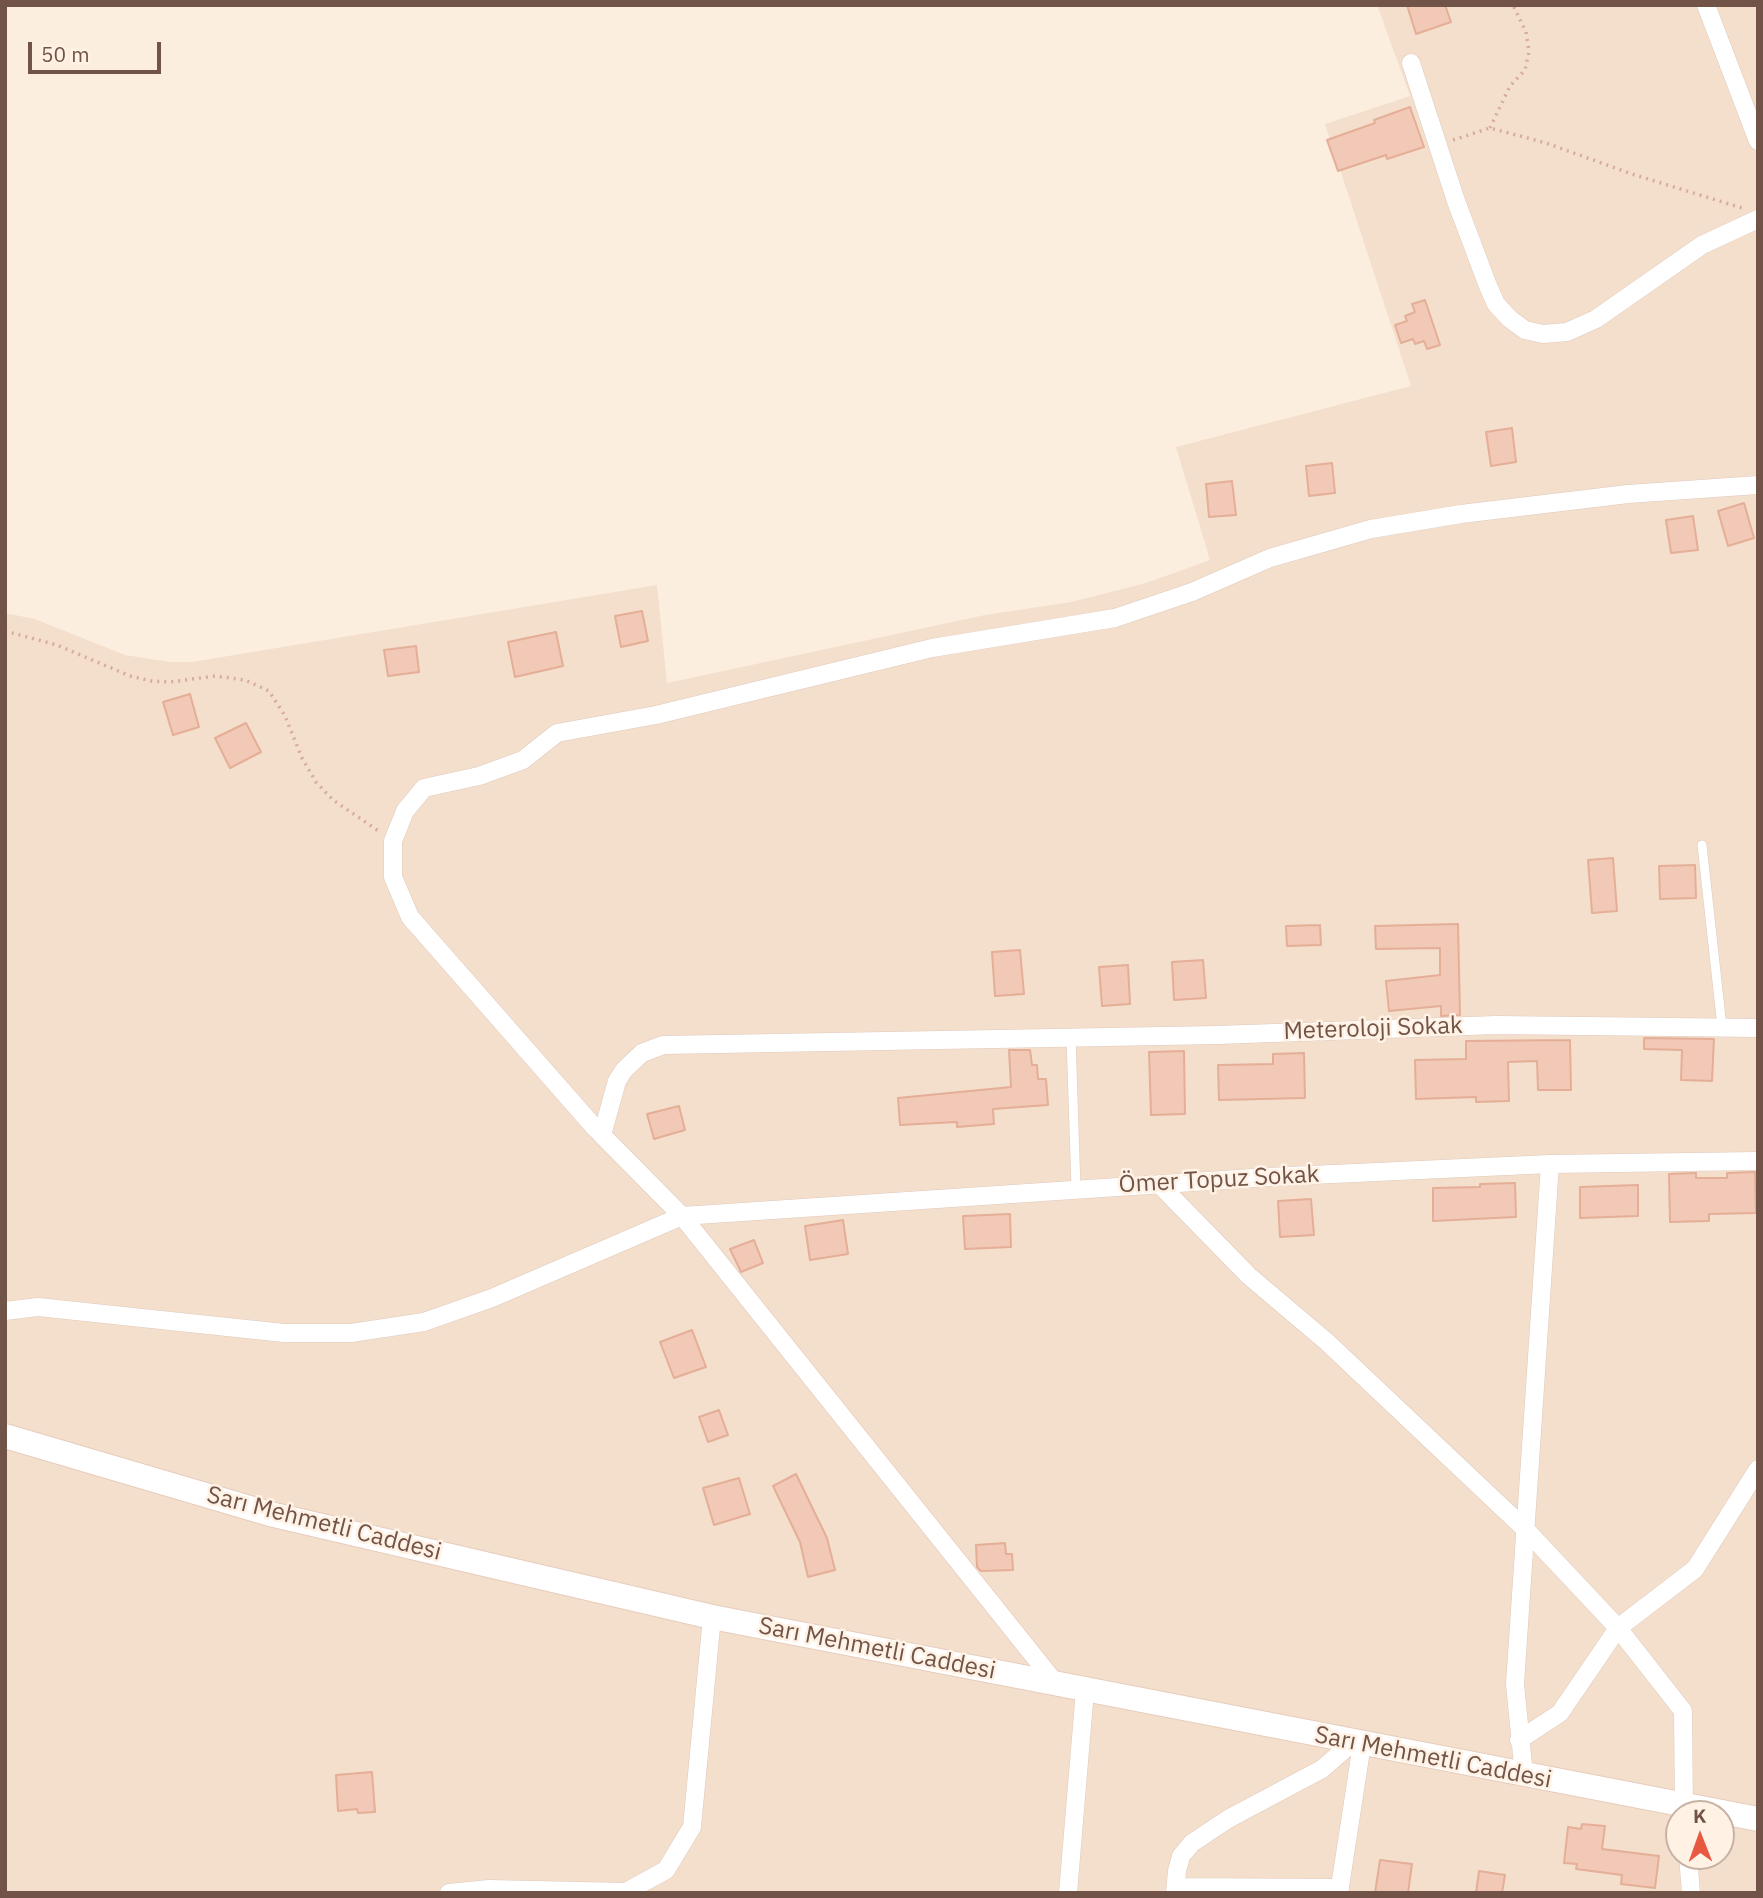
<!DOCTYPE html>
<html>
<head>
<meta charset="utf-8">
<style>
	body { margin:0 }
	#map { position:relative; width:1763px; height:1898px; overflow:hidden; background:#fceedf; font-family:"IBM Plex Sans",sans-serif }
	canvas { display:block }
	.frame { position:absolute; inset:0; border:7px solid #725347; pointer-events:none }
	.north { position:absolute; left:1665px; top:1800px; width:70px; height:70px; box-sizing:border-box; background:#fff2e5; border:2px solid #c7b2a6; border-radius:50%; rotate:359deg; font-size:19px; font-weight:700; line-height:28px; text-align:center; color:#725347 }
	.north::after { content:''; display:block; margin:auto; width:24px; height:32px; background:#e85942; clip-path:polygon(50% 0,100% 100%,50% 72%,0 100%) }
	.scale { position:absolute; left:28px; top:42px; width:133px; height:32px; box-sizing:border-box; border:4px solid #725347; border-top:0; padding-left:9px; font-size:21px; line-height:24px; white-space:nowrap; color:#725347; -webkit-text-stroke:5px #fff2e5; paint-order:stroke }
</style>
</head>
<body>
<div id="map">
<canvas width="1763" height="1898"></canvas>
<div class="frame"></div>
<div class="north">K</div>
<div class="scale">50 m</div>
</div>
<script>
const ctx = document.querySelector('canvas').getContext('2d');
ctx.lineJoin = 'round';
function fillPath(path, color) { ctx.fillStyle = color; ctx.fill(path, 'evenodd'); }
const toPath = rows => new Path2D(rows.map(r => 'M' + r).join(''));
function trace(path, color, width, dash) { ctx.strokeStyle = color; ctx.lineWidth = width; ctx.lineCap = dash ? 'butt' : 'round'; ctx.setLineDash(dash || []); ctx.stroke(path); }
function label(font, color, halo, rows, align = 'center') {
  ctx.font = font + ' "IBM Plex Sans",sans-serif'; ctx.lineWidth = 5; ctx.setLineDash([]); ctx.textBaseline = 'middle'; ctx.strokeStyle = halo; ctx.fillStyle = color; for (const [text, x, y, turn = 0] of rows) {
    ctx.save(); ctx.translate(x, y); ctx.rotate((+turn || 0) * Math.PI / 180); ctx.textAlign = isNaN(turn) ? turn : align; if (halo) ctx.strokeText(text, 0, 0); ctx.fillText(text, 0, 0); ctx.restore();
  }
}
const residential = toPath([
	[1377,5,1758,5,1758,1893,5,1893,5,613,35,619,125,655,170,662,192,662,657,585,667,683,985,615,1071,602,1146,583,1210,560,1176,447,1411,386,1325,124,1410,96],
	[1679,1814,1721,1814,1721,1856,1679,1856]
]);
const building = toPath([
	[1407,5,1445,5,1451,22,1416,34,1407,5],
	[1410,107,1424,147,1387,159,1386,155,1338,171,1327,140,1375,123,1374,120,1410,107],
	[1425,300,1440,345,1427,349,1424,341,1415,344,1413,339,1401,343,1395,325,1407,321,1405,316,1415,312,1412,304,1425,300],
	[1512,428,1516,462,1491,466,1486,432,1512,428],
	[1332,463,1335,493,1309,496,1306,466,1332,463],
	[1232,481,1236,515,1209,517,1206,484,1232,481],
	[1744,503,1754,538,1728,546,1718,511,1744,503],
	[1693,516,1698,550,1671,553,1666,520,1693,516],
	[642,611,648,641,621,647,615,616,642,611],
	[556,632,563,666,515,677,508,642,556,632],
	[416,646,419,672,388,676,384,650,416,646],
	[190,694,199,727,173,735,163,702,190,694],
	[246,723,261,752,230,768,215,738,246,723],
	[1613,858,1617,911,1592,913,1588,860,1613,858],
	[1695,865,1696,898,1660,899,1659,866,1695,865],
	[1458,924,1460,1015,1441,1016,1441,1006,1389,1011,1386,981,1440,975,1440,948,1376,949,1375,926,1458,924],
	[1320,925,1321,945,1287,946,1286,926,1320,925],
	[1020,950,1024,994,995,996,992,952,1020,950],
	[1203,960,1206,998,1174,1000,1172,962,1203,960],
	[1128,965,1130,1004,1102,1006,1099,967,1128,965],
	[1644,1038,1714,1039,1712,1081,1681,1080,1682,1050,1644,1049,1644,1038],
	[1570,1040,1571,1090,1538,1090,1537,1061,1508,1062,1509,1101,1476,1102,1476,1097,1416,1099,1415,1060,1466,1059,1466,1041,1570,1040],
	[1009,1050,1030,1050,1032,1065,1037,1065,1038,1079,1046,1079,1048,1105,993,1109,994,1124,957,1127,957,1122,900,1125,898,1098,1011,1087,1009,1050],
	[1184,1051,1185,1114,1151,1115,1149,1052,1184,1051],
	[1304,1053,1305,1098,1219,1100,1218,1065,1273,1064,1273,1054,1304,1053],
	[679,1106,685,1130,654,1139,647,1114,679,1106],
	[1755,1172,1756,1213,1709,1214,1709,1221,1670,1222,1669,1174,1696,1173,1696,1178,1727,1178,1727,1173,1755,1172],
	[1515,1183,1516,1217,1433,1221,1433,1188,1480,1187,1480,1184,1515,1183],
	[1638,1185,1638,1216,1580,1218,1580,1187,1638,1185],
	[1311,1199,1314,1235,1280,1237,1278,1201,1311,1199],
	[1010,1214,1011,1247,965,1249,963,1216,1010,1214],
	[843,1220,848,1254,810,1260,805,1226,843,1220],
	[754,1240,763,1263,741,1272,730,1249,754,1240],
	[692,1330,706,1367,674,1378,660,1342,692,1330],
	[719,1410,728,1435,708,1442,699,1417,719,1410],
	[796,1474,827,1538,835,1570,808,1577,800,1542,773,1486,796,1474],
	[739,1478,750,1514,714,1525,703,1488,739,1478],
	[1005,1543,1006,1554,1012,1554,1013,1570,981,1571,977,1567,976,1545,1005,1543],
	[372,1772,375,1812,358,1813,357,1809,338,1811,336,1775,372,1772],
	[1582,1824,1605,1826,1602,1849,1659,1856,1655,1888,1621,1884,1622,1875,1576,1869,1577,1864,1564,1863,1568,1827,1581,1829,1582,1824],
	[1380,1860,1412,1864,1408,1893,1375,1893,1380,1860],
	[1479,1871,1505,1875,1502,1893,1476,1893,1479,1871]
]);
const path = toPath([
	[1490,128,1510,86,1525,70,1529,52,1526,32,1513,5],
	[1453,140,1490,128,1546,143,1632,174,1742,208],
	[5,631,57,645,130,676,151,681,170,682,215,676,245,680,269,691,285,716,302,758,316,782,333,800,380,832]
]);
const lane = toPath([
	[1702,845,1722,1027],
	[1071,1037,1076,1189]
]);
const street = toPath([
	[1706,5,1758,141],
	[1411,63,1456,201,1488,286,1496,304,1510,319,1525,330,1543,334,1567,332,1596,319,1702,245,1758,219],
	[602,1135,617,1081,624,1070,642,1053,663,1045,1218,1035,1496,1025,1758,1028],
	[1159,1184,1249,1276,1327,1342,1526,1530,1618,1628,1683,1711,1684,1814],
	[5,1311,38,1307,284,1333,351,1333,424,1322,492,1298,682,1216,1268,1177,1550,1164,1758,1161],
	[1057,1685,682,1216,595,1128,410,917,393,877,393,841,405,811,424,788,479,776,523,760,557,733,656,715,932,648,1115,618,1192,592,1270,558,1371,529,1461,514,1628,494,1758,485],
	[1519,1740,1560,1713,1618,1628,1695,1569,1758,1469],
	[1524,1775,1515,1684,1550,1164],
	[1688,1856,1691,1893],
	[1176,1887,1340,1888],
	[449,1893,489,1889,626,1892,666,1870,692,1827,712,1617],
	[1068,1893,1085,1690],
	[1175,1893,1177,1871,1181,1856,1192,1843,1228,1819,1322,1769,1353,1742],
	[1339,1893,1362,1744]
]);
const secondary = toPath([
	[5,1436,270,1514,712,1617,1758,1819]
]);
const streetNames = [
	["Meteroloji Sokak",1373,1029,-2],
	["Ömer Topuz Sokak",1219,1180,-3],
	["Sarı Mehmetli Caddesi",324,1524,14],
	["Sarı Mehmetli Caddesi",877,1649,11],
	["Sarı Mehmetli Caddesi",1433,1758,11]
];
fillPath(residential, '#f4dfcd');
fillPath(building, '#f1c9b6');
trace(building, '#e4ae97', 2);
trace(lane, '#e0c9bb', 10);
trace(street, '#e0c9bb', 19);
trace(secondary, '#e7ccbb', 26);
trace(path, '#d6ac9a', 3.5, [2, 5]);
trace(lane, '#fff', 9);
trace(street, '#fff', 18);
trace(secondary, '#fff', 24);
label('24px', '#725347', '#fff2e5', streetNames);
</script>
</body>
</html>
